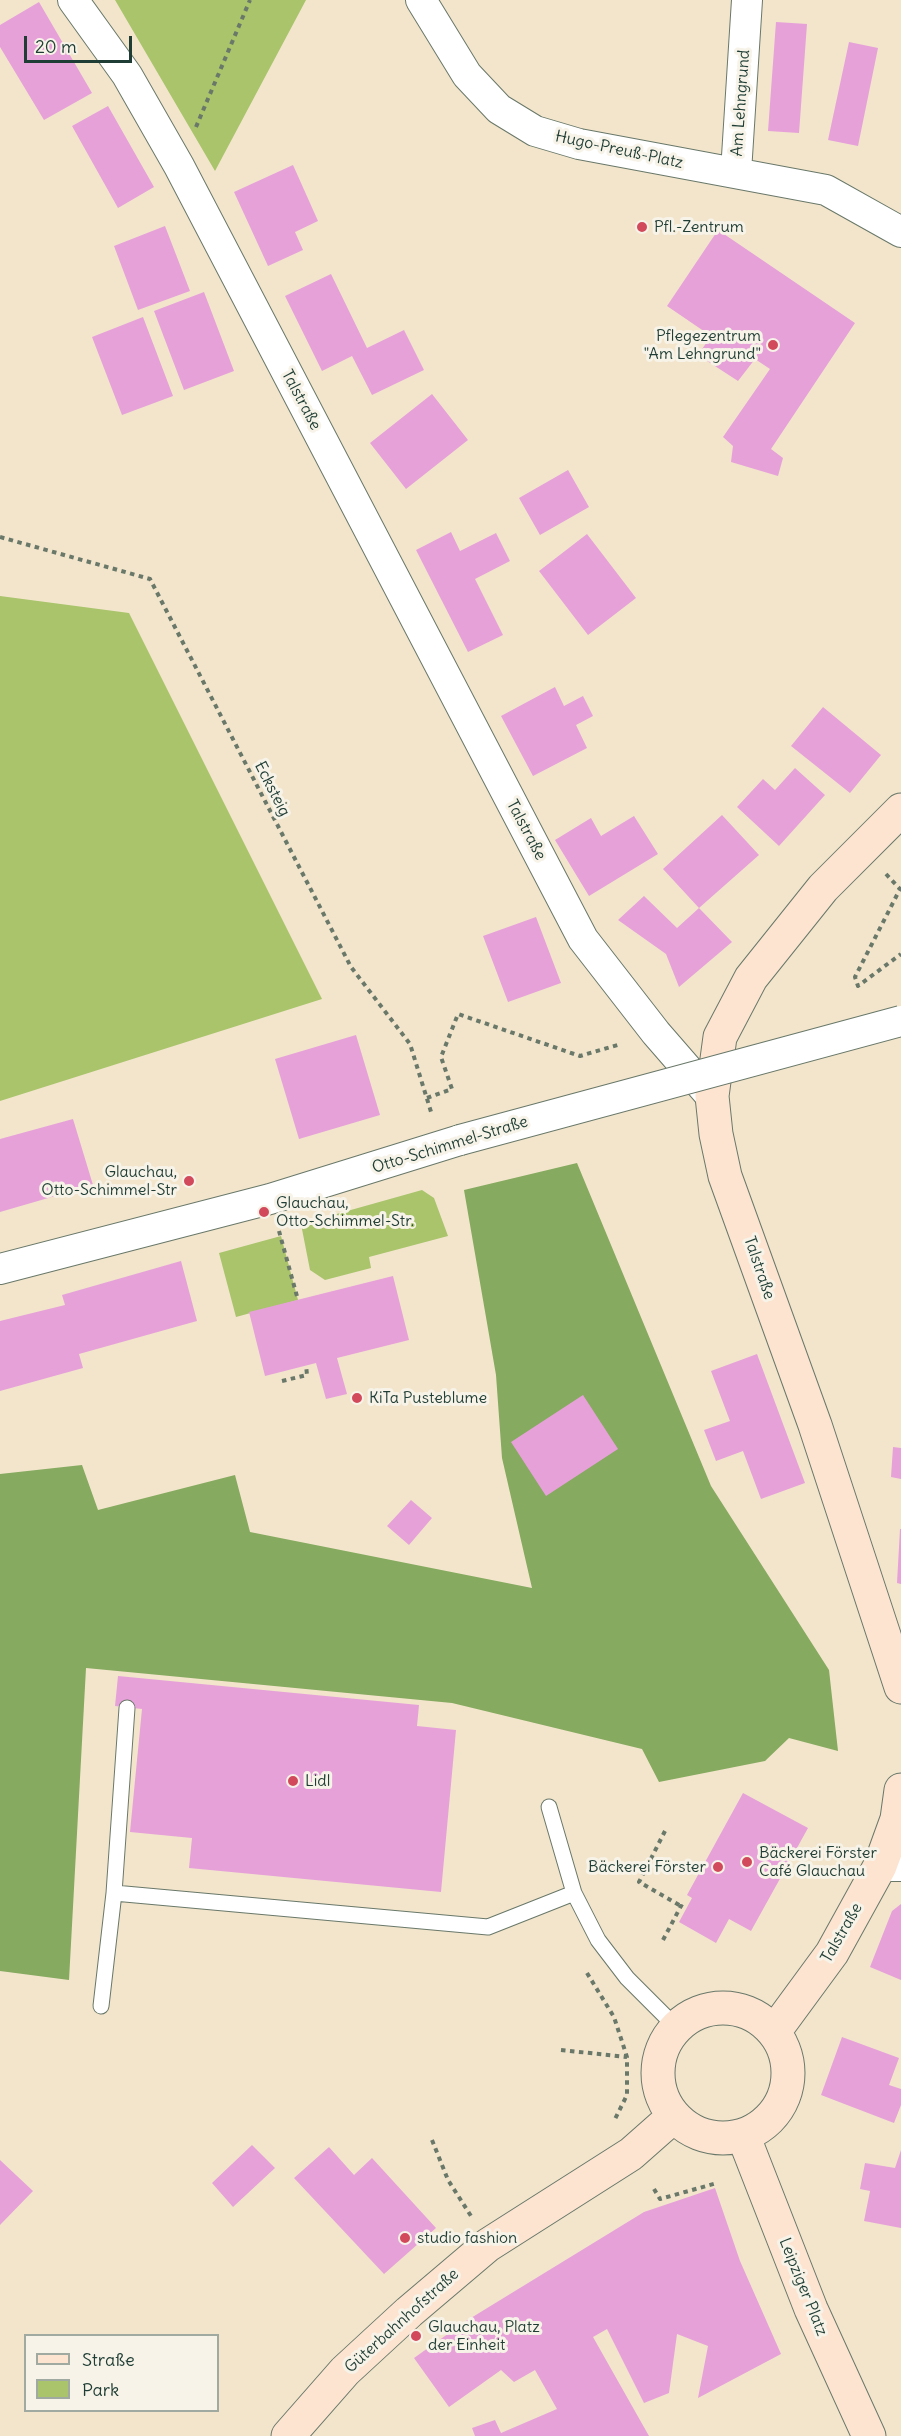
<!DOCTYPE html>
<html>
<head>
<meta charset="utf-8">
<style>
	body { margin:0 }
	#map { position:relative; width:901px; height:2436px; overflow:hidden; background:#f2e5cc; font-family:Delius,sans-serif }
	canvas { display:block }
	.legend { position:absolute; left:24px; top:2334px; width:195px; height:78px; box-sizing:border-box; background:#f7f3e8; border:2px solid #a1aaa0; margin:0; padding:8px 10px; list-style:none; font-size:18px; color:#1f3d34 }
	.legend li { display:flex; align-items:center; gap:12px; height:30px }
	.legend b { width:30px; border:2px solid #a1aaa0 }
	.scale { position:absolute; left:24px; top:36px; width:108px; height:27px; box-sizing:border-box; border:3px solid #1f3d34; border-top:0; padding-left:8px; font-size:18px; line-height:21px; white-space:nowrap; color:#1f3d34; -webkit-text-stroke:4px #f7f3e8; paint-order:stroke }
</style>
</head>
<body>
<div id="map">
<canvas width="901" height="2436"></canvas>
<ul class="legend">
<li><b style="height:8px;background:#fde4d1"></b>Straße</li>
<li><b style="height:16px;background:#a9c46b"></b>Park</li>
</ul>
<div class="scale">20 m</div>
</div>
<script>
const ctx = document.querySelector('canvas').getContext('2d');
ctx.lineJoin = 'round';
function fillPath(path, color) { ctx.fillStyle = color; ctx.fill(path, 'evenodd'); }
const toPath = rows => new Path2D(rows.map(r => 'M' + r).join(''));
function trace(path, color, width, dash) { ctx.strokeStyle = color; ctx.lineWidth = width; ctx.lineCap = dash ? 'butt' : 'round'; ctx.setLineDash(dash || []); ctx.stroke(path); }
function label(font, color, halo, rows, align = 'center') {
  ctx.font = font + ' Delius,sans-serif'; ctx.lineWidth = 6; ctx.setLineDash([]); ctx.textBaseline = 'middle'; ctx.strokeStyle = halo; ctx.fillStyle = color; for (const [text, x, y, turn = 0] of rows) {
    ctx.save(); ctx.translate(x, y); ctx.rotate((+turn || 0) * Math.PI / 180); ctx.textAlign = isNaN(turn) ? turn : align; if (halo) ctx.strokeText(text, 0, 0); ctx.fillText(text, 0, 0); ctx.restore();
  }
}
const green = toPath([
	[115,0,306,0,215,171],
	[0,596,129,613,322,999,0,1101],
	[422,1190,434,1198,448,1236,369,1257,371,1268,325,1280,310,1270,301,1224],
	[281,1236,298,1300,236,1317,219,1253]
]);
const forest = toPath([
	[577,1163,711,1486,829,1670,838,1751,789,1738,765,1761,659,1782,642,1749,452,1703,86,1668,69,1980,0,1971,0,1474,82,1465,98,1510,235,1475,250,1532,532,1588,502,1458,496,1375,464,1190]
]);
const building = toPath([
	[39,2,92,93,44,120,0,47,0,25],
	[776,22,807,24,799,133,768,131],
	[849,42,878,48,858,146,828,140],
	[108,106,154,187,118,208,72,126],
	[293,165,318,221,295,232,303,250,268,266,234,192],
	[165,226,190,291,138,310,114,246],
	[718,230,855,323,771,449,783,458,778,476,731,462,733,446,723,437,770,369,755,359,738,381,698,355,711,336,667,306],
	[331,274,367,348,404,330,424,370,372,395,352,356,322,371,285,296],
	[204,292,234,371,184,390,154,311],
	[143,317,173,396,122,415,92,337],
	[432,394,468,440,406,489,370,443],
	[568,470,589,507,540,535,519,498],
	[451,532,460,551,496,533,510,561,475,579,503,635,468,652,416,550],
	[587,534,636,598,588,635,539,571],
	[555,687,564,706,583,696,593,716,576,725,587,748,533,776,501,716],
	[823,707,881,755,850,793,791,746],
	[795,768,825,795,779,846,737,807,763,779,775,790],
	[722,815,759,855,699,908,663,869],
	[634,816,658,854,589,896,555,840,591,818,601,836],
	[644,896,677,928,699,908,732,942,679,987,666,954,618,920],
	[536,917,561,983,508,1002,483,936],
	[356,1035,380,1115,299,1139,275,1059],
	[73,1119,93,1185,0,1212,0,1139],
	[181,1261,197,1321,79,1354,83,1368,0,1391,0,1321,65,1305,62,1295],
	[393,1276,409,1340,337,1358,347,1394,326,1399,316,1363,265,1376,249,1312],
	[757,1354,805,1483,761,1499,743,1451,716,1461,704,1430,730,1421,711,1371],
	[583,1395,618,1449,546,1496,511,1442],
	[893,1447,901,1448,901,1479,891,1477],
	[411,1500,432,1518,409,1545,387,1526],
	[900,1529,901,1529,901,1584,897,1583],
	[118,1676,419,1705,417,1726,456,1730,441,1892,189,1868,192,1838,130,1832,142,1709,115,1706],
	[743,1793,808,1828,751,1931,729,1919,716,1943,679,1922,692,1898,687,1895],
	[901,1904,901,1980,870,1967,892,1911],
	[842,2037,899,2058,889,2085,901,2089,901,2105,894,2123,821,2095],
	[252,2145,275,2168,233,2207,212,2183],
	[329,2147,354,2175,372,2158,436,2228,384,2274,294,2178],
	[901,2150,901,2228,864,2221,870,2191,860,2189,865,2163,895,2168],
	[0,2160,33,2191,0,2225],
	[715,2188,740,2261,781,2354,698,2398,708,2346,677,2334,669,2393,644,2403,607,2329,593,2337,649,2436,475,2436,472,2428,495,2420,501,2433,557,2409,535,2370,514,2382,501,2370,449,2407,414,2358,466,2321,644,2212]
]);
const path = toPath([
	[196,127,250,0],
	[0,537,150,579,351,967,410,1044,432,1115],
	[886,874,900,889,855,977,858,986,901,954],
	[427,1098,452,1089,441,1057,458,1014,580,1056,621,1044],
	[279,1231,298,1300],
	[282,1381,307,1375,306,1365],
	[665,1831,639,1882,681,1906],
	[663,1940,681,1906,686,1909],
	[587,1973,614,2017,627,2057,627,2095,614,2121],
	[561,2050,627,2057],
	[432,2140,448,2180,471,2216],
	[654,2189,660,2199,717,2183]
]);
const lane = toPath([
	[127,1708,114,1893,488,1927,574,1893],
	[549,1807,574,1893,598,1940,627,1978,676,2027],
	[101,2006,114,1893]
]);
const street = toPath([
	[73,0,127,75,179,166,583,939,656,1033,709,1094],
	[421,0,467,75,499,109,535,131,579,144,826,190,901,232],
	[736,172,747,0],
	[0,1269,270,1199,460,1140],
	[880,1866,901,1866]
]);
const secondary = toPath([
	[901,810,823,888,751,978,720,1037,712,1096,716,1134,725,1176,815,1425,901,1687],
	'658 2073a65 65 0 1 1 130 0a65 65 0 1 1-130 0Z',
	[774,2032,832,1953,880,1866,897,1819,901,1790],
	[743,2135,811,2309,869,2436],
	[288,2436,345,2371,409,2312,488,2245,631,2154,674,2116]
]);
const streetBridge = toPath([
	[460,1140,901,1021]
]);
const markers = [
	[642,227,6,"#d1495b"],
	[773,345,6,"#d1495b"],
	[189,1181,6,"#d1495b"],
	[264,1212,6,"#d1495b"],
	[357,1398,6,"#d1495b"],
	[293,1781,6,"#d1495b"],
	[747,1862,6,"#d1495b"],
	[718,1867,6,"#d1495b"],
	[405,2238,6,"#d1495b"],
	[416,2336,6,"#d1495b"]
];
const streetNames = [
	["Am Lehngrund",741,103,-86],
	["Hugo-Preuß-Platz",619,150,12],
	["Talstraße",301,400,62],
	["Ecksteig",272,789,63],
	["Talstraße",526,830,62],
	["Otto-Schimmel-Straße",450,1145,-17],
	["Talstraße",759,1268,71],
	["Talstraße",842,1933,-60],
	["Leipziger Platz",803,2287,68],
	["Güterbahnhofstraße",402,2321,-42]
];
const poiNames = [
	["Pfl.-Zentrum",654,227],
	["Pflegezentrum",761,336,"right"],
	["\"Am Lehngrund\"",761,354,"right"],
	["Glauchau,",177,1172,"right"],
	["Otto-Schimmel-Str",177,1190,"right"],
	["Glauchau,",276,1203],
	["Otto-Schimmel-Str.",276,1221],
	["KiTa Pusteblume",369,1398],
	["Lidl",305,1781],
	["Bäckerei Förster",759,1853],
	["Café Glauchau",759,1871],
	["Bäckerei Förster",706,1867,"right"],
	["studio fashion",417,2238],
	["Glauchau, Platz",428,2327],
	["der Einheit",428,2345]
];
fillPath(green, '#a9c46b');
fillPath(forest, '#86aa5f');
fillPath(building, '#e6a1d9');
trace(lane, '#697869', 17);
trace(street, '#697869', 32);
trace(secondary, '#697869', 35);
trace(path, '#697869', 4, [4.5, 4.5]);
trace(lane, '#fff', 15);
trace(street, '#fff', 30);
trace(secondary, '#fde4d1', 33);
trace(streetBridge, '#697869', 32, []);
trace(streetBridge, '#fff', 30);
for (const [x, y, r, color] of markers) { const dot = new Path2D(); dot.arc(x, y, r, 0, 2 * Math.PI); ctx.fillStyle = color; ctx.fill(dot); trace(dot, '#f7f3e8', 2); }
label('16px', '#1f3d34', '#f7f3e8', streetNames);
label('16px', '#1f3d34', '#f7f3e8', poiNames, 'left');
</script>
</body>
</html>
